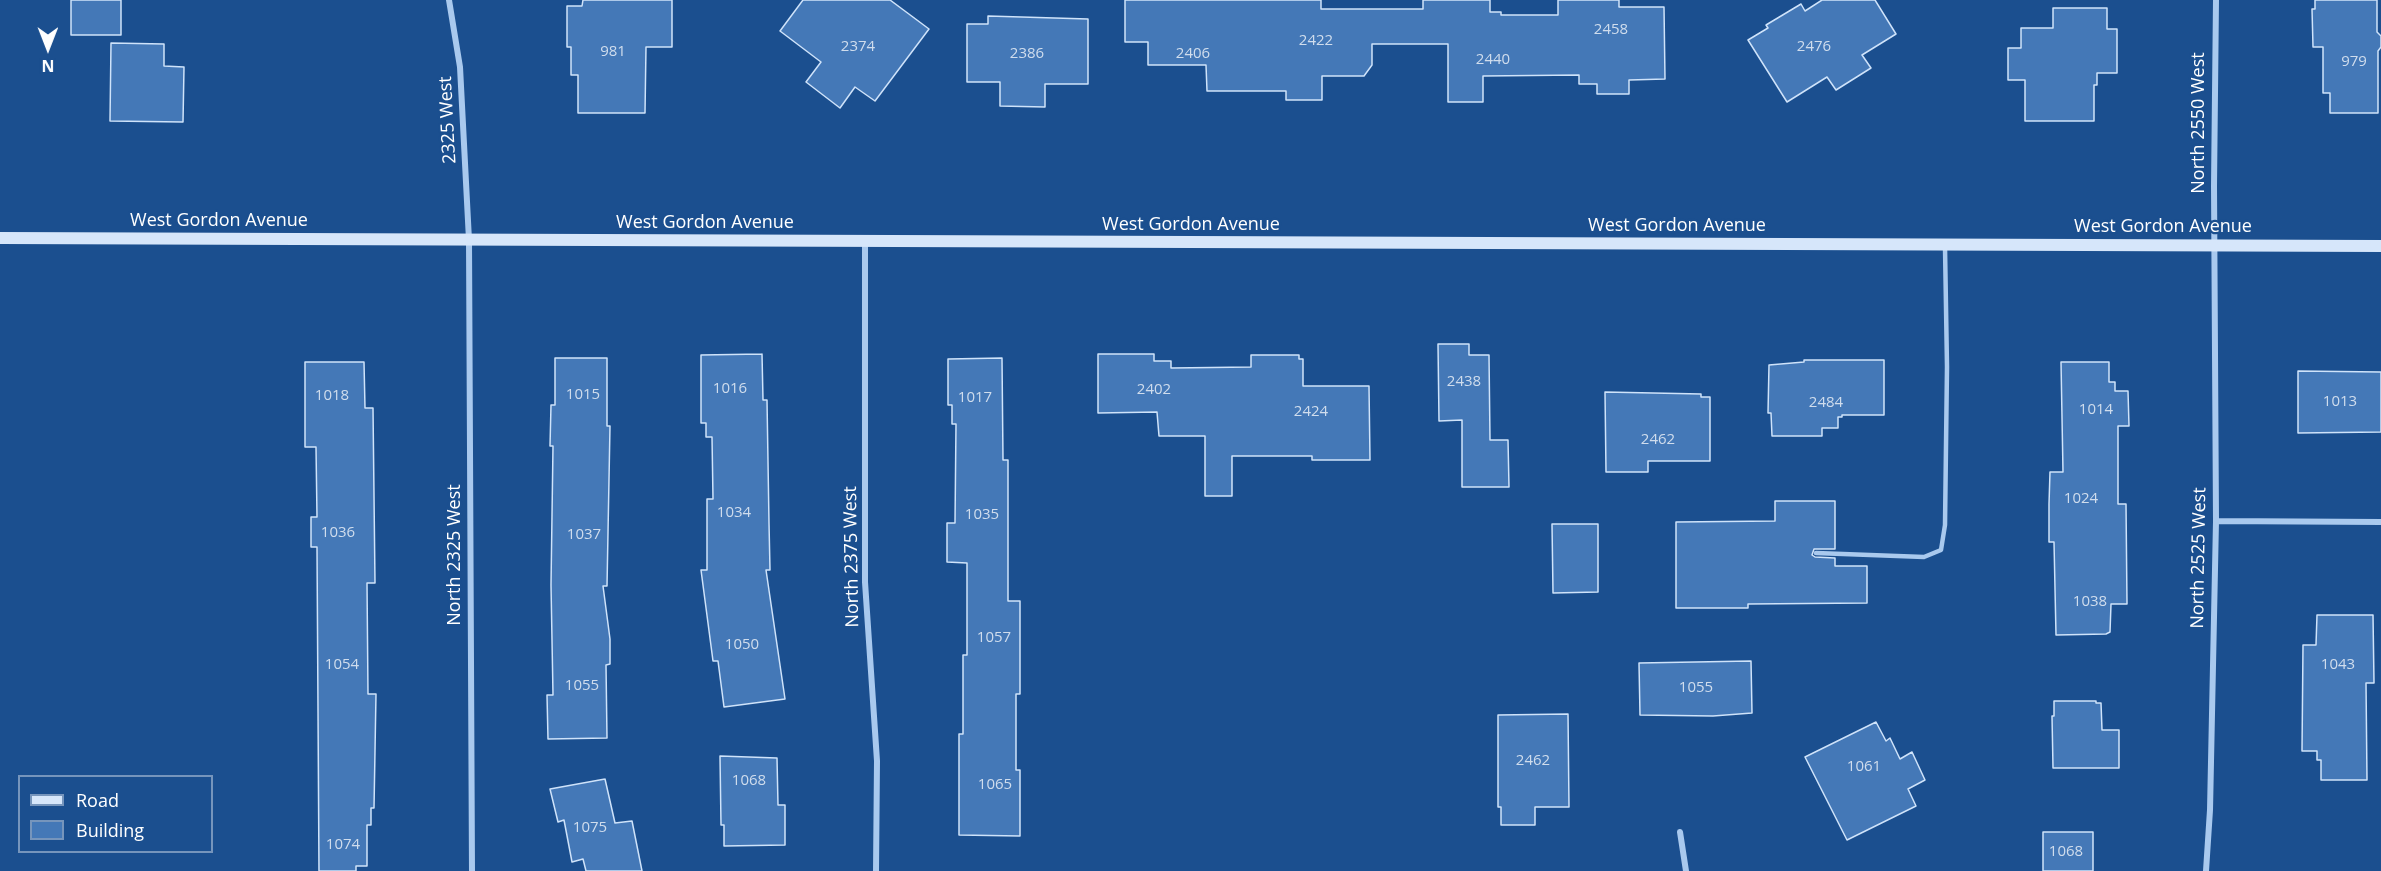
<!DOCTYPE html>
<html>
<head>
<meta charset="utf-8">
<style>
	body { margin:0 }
	#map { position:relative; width:2381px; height:871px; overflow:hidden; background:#1b4f8f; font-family:"Open Sans",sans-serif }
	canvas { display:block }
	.legend { position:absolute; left:18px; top:775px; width:195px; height:78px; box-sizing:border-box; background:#1b4f8f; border:2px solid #7695bc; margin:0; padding:8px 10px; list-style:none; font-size:18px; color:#fff }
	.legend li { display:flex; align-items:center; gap:12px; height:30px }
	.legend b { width:30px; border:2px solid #7695bc }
	.north { position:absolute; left:18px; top:18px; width:60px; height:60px; -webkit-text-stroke:4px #1b4f8f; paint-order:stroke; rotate:180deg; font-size:16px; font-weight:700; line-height:24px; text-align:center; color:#fff }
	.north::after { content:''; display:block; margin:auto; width:21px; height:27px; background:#fff; clip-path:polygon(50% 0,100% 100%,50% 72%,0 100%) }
</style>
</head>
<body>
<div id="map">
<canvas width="2381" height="871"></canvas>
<ul class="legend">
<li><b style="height:8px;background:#d6e6fa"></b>Road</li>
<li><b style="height:16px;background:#4478b7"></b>Building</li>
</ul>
<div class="north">N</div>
</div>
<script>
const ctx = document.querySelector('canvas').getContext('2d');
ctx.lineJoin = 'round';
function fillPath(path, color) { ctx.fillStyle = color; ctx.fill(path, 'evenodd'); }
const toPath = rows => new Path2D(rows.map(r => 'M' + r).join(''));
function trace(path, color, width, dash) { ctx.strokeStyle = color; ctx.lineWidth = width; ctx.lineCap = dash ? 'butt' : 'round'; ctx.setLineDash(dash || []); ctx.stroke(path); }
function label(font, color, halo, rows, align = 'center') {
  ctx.font = font + ' "Open Sans",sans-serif'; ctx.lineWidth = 4.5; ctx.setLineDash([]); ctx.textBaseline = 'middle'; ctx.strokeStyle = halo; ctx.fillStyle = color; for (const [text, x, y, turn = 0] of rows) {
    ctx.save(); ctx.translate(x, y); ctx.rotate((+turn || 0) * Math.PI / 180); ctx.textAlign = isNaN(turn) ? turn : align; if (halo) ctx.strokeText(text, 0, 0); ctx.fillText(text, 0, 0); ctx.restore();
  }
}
const building = toPath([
	[71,0,121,0,121,35,71,35,71,0],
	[583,0,672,0,672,47,646,47,645,113,578,113,578,75,571,75,571,47,567,47,567,6,582,6,583,0],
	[803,0,890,0,929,29,875,101,855,87,840,108,806,82,821,62,780,31,803,0],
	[1125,0,1321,0,1321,9,1423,9,1423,0,1490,0,1490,12,1501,12,1501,15,1558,15,1558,0,1619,0,1619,7,1664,7,1665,79,1629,80,1629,94,1597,94,1597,84,1579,84,1579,75,1483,76,1483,102,1448,102,1448,44,1372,44,1372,65,1364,76,1322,76,1322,100,1286,100,1286,91,1207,91,1206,65,1148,65,1148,42,1125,42,1125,0],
	[1822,0,1875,0,1896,34,1862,55,1871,68,1836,90,1827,77,1787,102,1748,40,1768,28,1766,25,1801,4,1805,11,1822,0],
	[2315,0,2377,0,2377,32,2381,36,2381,47,2378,51,2378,113,2330,113,2330,93,2323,93,2323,47,2313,47,2312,9,2315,9,2315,0],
	[2053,8,2107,8,2107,29,2117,29,2117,73,2097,73,2097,85,2094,85,2094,121,2025,121,2025,80,2008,80,2008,48,2021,48,2021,28,2053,28,2053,8],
	[988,16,1088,19,1088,84,1045,84,1045,107,1000,106,1000,82,967,82,967,24,988,24,988,16],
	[111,43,164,44,164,66,184,67,183,122,110,121,111,43],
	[1438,344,1469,344,1469,355,1489,355,1490,440,1508,440,1509,487,1462,487,1462,420,1439,421,1438,344],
	[762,354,763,400,767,400,769,523,770,570,766,570,785,699,724,707,718,661,713,661,701,570,707,570,707,499,713,499,712,437,706,437,706,423,701,423,701,355,762,354],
	[1098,354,1154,354,1154,361,1171,361,1171,368,1251,367,1251,355,1299,355,1299,359,1303,359,1303,386,1369,386,1370,460,1312,460,1312,456,1232,456,1232,496,1205,496,1205,436,1159,436,1157,412,1098,413,1098,354],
	[555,358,607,358,607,426,610,426,607,586,603,586,610,639,610,664,606,665,607,738,548,739,547,695,553,695,551,585,553,446,550,446,551,405,555,405,555,358],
	[1002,358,1003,460,1008,460,1008,601,1020,601,1020,694,1016,694,1016,770,1020,770,1020,836,959,835,959,734,963,734,963,655,967,655,967,563,947,562,947,523,955,523,956,424,952,424,952,405,948,405,948,359,1002,358],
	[1804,360,1884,360,1884,415,1842,415,1842,417,1838,417,1838,428,1822,428,1822,436,1772,436,1771,413,1768,413,1769,365,1804,362,1804,360],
	[305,362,364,362,365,408,373,408,375,583,367,583,368,694,376,694,374,808,371,808,371,825,367,825,367,866,356,866,356,871,319,871,317,547,311,547,311,517,317,517,316,447,305,447,305,362],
	[2061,362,2109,362,2109,382,2115,382,2115,391,2128,391,2129,426,2118,426,2118,504,2126,504,2127,604,2111,604,2110,632,2106,634,2056,635,2054,542,2049,542,2049,504,2050,472,2063,472,2061,362],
	[2298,371,2381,372,2381,432,2298,433,2298,371],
	[1605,392,1701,394,1701,397,1710,397,1710,461,1648,461,1648,472,1606,472,1605,392],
	[1775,501,1835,501,1835,549,1814,549,1812,555,1815,557,1835,558,1835,566,1867,566,1867,603,1748,604,1748,608,1676,608,1676,522,1775,521,1775,501],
	[1552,524,1598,524,1598,592,1553,593,1552,524],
	[2317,615,2373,615,2374,683,2366,683,2367,780,2321,780,2321,760,2317,760,2317,751,2302,751,2303,645,2316,645,2317,615],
	[1751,661,1752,713,1713,716,1640,715,1639,663,1751,661],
	[2054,701,2096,701,2096,703,2101,703,2102,730,2119,730,2119,768,2053,768,2052,716,2054,716,2054,701],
	[1568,714,1569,807,1535,807,1535,825,1501,825,1501,807,1498,807,1498,715,1568,714],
	[1876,722,1886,741,1890,738,1900,759,1912,752,1925,780,1908,789,1916,806,1847,840,1805,757,1876,722],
	[720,756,777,758,778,805,785,805,785,845,724,846,724,825,721,825,720,756],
	[605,779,615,823,632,821,642,871,586,871,583,859,572,862,564,820,558,822,550,789,605,779],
	[2043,832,2093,832,2093,871,2043,871,2043,832]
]);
const service = toPath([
	[1816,553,1924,557,1941,550,1945,525,1947,367,1945,247]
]);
const minor = toPath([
	[449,0,460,67,469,240,472,871],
	[865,243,865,582,877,761,876,871],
	[2216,521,2381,522],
	[1680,832,1686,871],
	[2206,871,2210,810,2216,521,2214,186,2216,0]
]);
const secondary = toPath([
	[0,238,2381,246]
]);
const numberNames = [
	["2458",1611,30],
	["2422",1316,41],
	["2374",858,47],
	["2476",1814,47],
	["981",613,52],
	["2386",1027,54],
	["2406",1193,54],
	["2440",1493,60],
	["979",2354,62],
	["2438",1464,382],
	["1016",730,389],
	["2402",1154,390],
	["1015",583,395],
	["1018",332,396],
	["1017",975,398],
	["1013",2340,402],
	["2484",1826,403],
	["1014",2096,410],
	["2424",1311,412],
	["2462",1658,440],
	["1024",2081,499],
	["1034",734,513],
	["1035",982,515],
	["1036",338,533],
	["1037",584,535],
	["1038",2090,602],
	["1057",994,638],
	["1050",742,645],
	["1054",342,665],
	["1043",2338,665],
	["1055",582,686],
	["1055",1696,688],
	["2462",1533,761],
	["1061",1864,767],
	["1068",749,781],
	["1065",995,785],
	["1075",590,828],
	["1074",343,845],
	["1068",2066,852]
];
const streetNames = [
	["2325 West",448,120,-93],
	["North 2550 West",2199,123,-90],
	["West Gordon Avenue",219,221],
	["West Gordon Avenue",705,223],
	["West Gordon Avenue",1191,225],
	["West Gordon Avenue",1677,226],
	["West Gordon Avenue",2163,227],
	["North 2325 West",455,555,-90],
	["North 2375 West",852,557,-91],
	["North 2525 West",2199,558,-89]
];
fillPath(building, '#4478b7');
trace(building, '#cfe3fa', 1.5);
trace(service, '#a9c9ee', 4.5);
trace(minor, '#a9c9ee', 6);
trace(secondary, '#d6e6fa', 12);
label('15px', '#d0dded', null, numberNames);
label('18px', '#fff', '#1b4f8f', streetNames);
</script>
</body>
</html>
